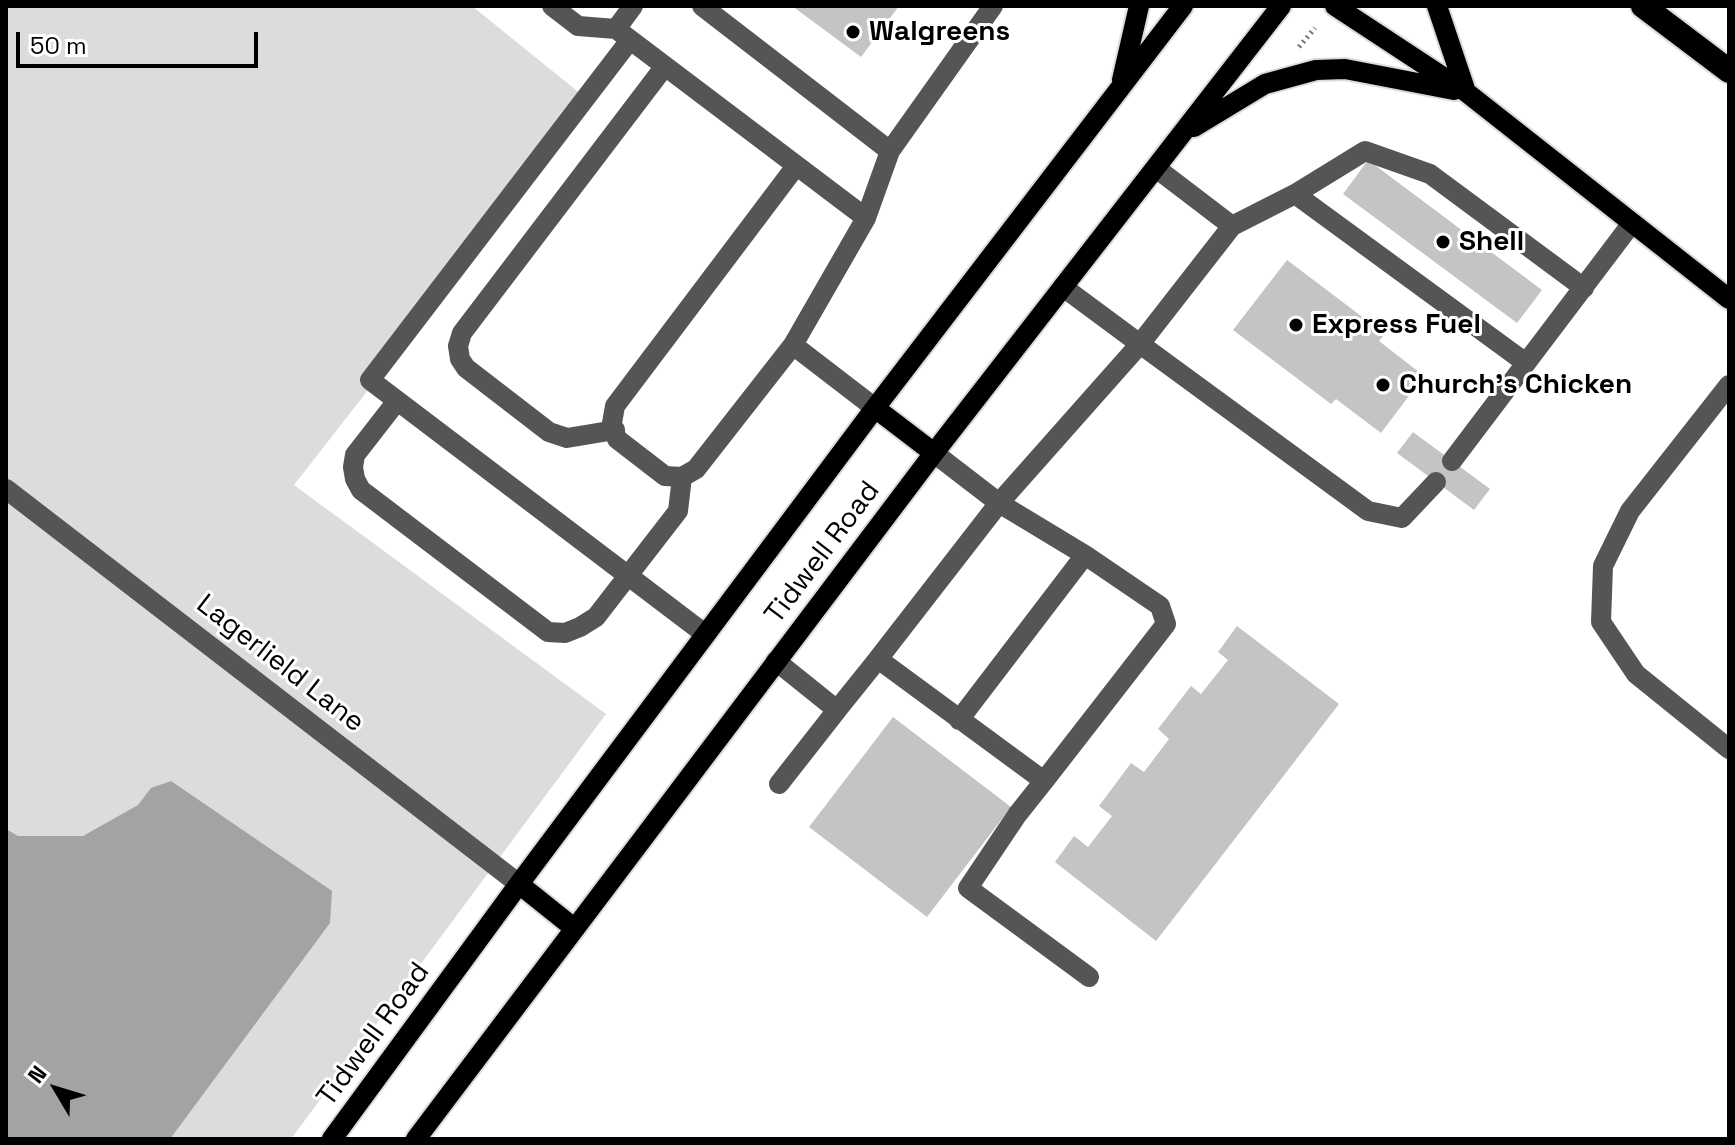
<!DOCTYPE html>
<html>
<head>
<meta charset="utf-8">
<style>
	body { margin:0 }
	#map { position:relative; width:1735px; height:1145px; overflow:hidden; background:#fff; font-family:"Space Grotesk",sans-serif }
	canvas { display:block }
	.frame { position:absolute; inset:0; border:8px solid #000; pointer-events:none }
	.north { position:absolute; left:16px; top:1049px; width:80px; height:80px; -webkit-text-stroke:6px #fff; paint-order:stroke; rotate:308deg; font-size:22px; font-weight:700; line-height:32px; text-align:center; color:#000 }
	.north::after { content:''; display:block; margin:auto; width:28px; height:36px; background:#000; clip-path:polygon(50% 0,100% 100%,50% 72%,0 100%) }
	.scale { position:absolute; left:16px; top:32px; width:242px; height:36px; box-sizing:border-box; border:4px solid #000; border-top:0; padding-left:10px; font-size:24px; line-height:28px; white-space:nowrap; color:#000; -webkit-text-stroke:6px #fff; paint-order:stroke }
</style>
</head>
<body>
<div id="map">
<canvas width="1735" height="1145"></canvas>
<div class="frame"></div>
<div class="north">N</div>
<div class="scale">50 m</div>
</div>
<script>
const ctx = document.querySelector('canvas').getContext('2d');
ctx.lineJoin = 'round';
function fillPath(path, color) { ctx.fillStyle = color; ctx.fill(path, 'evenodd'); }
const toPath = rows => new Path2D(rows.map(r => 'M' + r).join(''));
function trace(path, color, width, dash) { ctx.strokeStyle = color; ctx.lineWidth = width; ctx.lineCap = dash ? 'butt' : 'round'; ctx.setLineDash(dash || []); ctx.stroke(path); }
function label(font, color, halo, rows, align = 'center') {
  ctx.font = font + ' "Space Grotesk",sans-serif'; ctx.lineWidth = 6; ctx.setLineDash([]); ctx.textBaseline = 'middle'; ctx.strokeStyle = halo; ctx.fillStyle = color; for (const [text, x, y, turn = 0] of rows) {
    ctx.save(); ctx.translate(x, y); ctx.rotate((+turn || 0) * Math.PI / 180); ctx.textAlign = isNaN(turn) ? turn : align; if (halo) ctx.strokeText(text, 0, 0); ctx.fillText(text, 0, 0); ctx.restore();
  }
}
const green = toPath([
	[6,6,472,6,592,103,294,485,606,714,291,1139,6,1139]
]);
const water = toPath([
	[171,781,332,891,330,923,170,1139,6,1139,6,829,18,836,83,836,138,805,151,788]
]);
const building = toPath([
	[792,6,899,6,861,57],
	[1368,160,1542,290,1517,323,1343,194],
	[1287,260,1385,334,1379,341,1424,376,1381,433,1336,399,1331,404,1233,330],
	[1413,432,1490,489,1474,510,1397,453],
	[1237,626,1339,704,1156,941,1055,862,1074,836,1088,847,1112,816,1099,806,1131,763,1144,772,1169,739,1158,729,1191,686,1201,694,1228,660,1218,652],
	[893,717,1011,807,927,917,809,827]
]);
const path = toPath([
	[1299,47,1315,28]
]);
const minor = toPath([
	[552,6,578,26,616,29,866,218,793,345,875,408],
	[702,6,890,151],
	[616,29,633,6],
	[630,40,370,380,705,634],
	[1156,168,1232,226,1295,194,1365,151,1430,174,1584,288],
	[1295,194,1526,363],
	[866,218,890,151,993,6],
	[1063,287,1140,344,1232,226],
	[793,345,696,469,682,477,665,476,617,439,612,423,615,406,796,166],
	[1729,385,1630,511,1603,566,1601,622,1636,674,1729,749],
	[397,401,355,455,353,467,355,479,361,490,548,632,565,633,580,627,596,617,678,511,682,477],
	[615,430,567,438,549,432,466,368,460,359,458,346,462,333,665,66],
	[934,453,999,503,1085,555,1160,606,1166,624,1044,781],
	[1452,461,1632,223],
	[6,489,519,884],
	[878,659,999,503,1140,344,1368,511,1402,518,1436,482],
	[776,661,837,710,878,659,1044,781,1017,815,968,888,1089,977],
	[959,720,1085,555],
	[779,784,837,710]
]);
const major = toPath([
	[1335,6,1466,92,1729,299],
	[1437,6,1466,92],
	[1122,80,1139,6],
	[1194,127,1265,84,1316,70,1345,69,1454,90],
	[875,408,934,453],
	[519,884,574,928],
	[332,1139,519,884,875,408,1183,6],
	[416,1139,934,453,1281,6]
]);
const highway = toPath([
	[1643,6,1729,71]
]);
const markers = [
	[853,32,8,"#000"],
	[1443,242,8,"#000"],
	[1296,325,8,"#000"],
	[1383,385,8,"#000"]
];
const poiNames = [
	["Walgreens",869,32],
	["Shell",1459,242],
	["Express Fuel",1312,325],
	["Church's Chicken",1399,385]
];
const streetNames = [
	["Tidwell Road",823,553,-53],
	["Lagerlield Lane",280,664,38],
	["Tidwell Road",374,1035,-54]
];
fillPath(green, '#dcdcdc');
fillPath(water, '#a3a3a3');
fillPath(building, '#c4c4c4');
trace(major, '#dbdbdb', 24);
trace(highway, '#dbdbdb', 28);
trace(path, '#777', 5, [2, 4]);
trace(minor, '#555', 20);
trace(major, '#000', 20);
trace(highway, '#000', 24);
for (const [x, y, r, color] of markers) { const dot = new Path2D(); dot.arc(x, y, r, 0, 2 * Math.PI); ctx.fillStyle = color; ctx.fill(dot); trace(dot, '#fff', 3); }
label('bold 28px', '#000', '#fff', poiNames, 'left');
label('28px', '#000', '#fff', streetNames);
</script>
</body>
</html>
